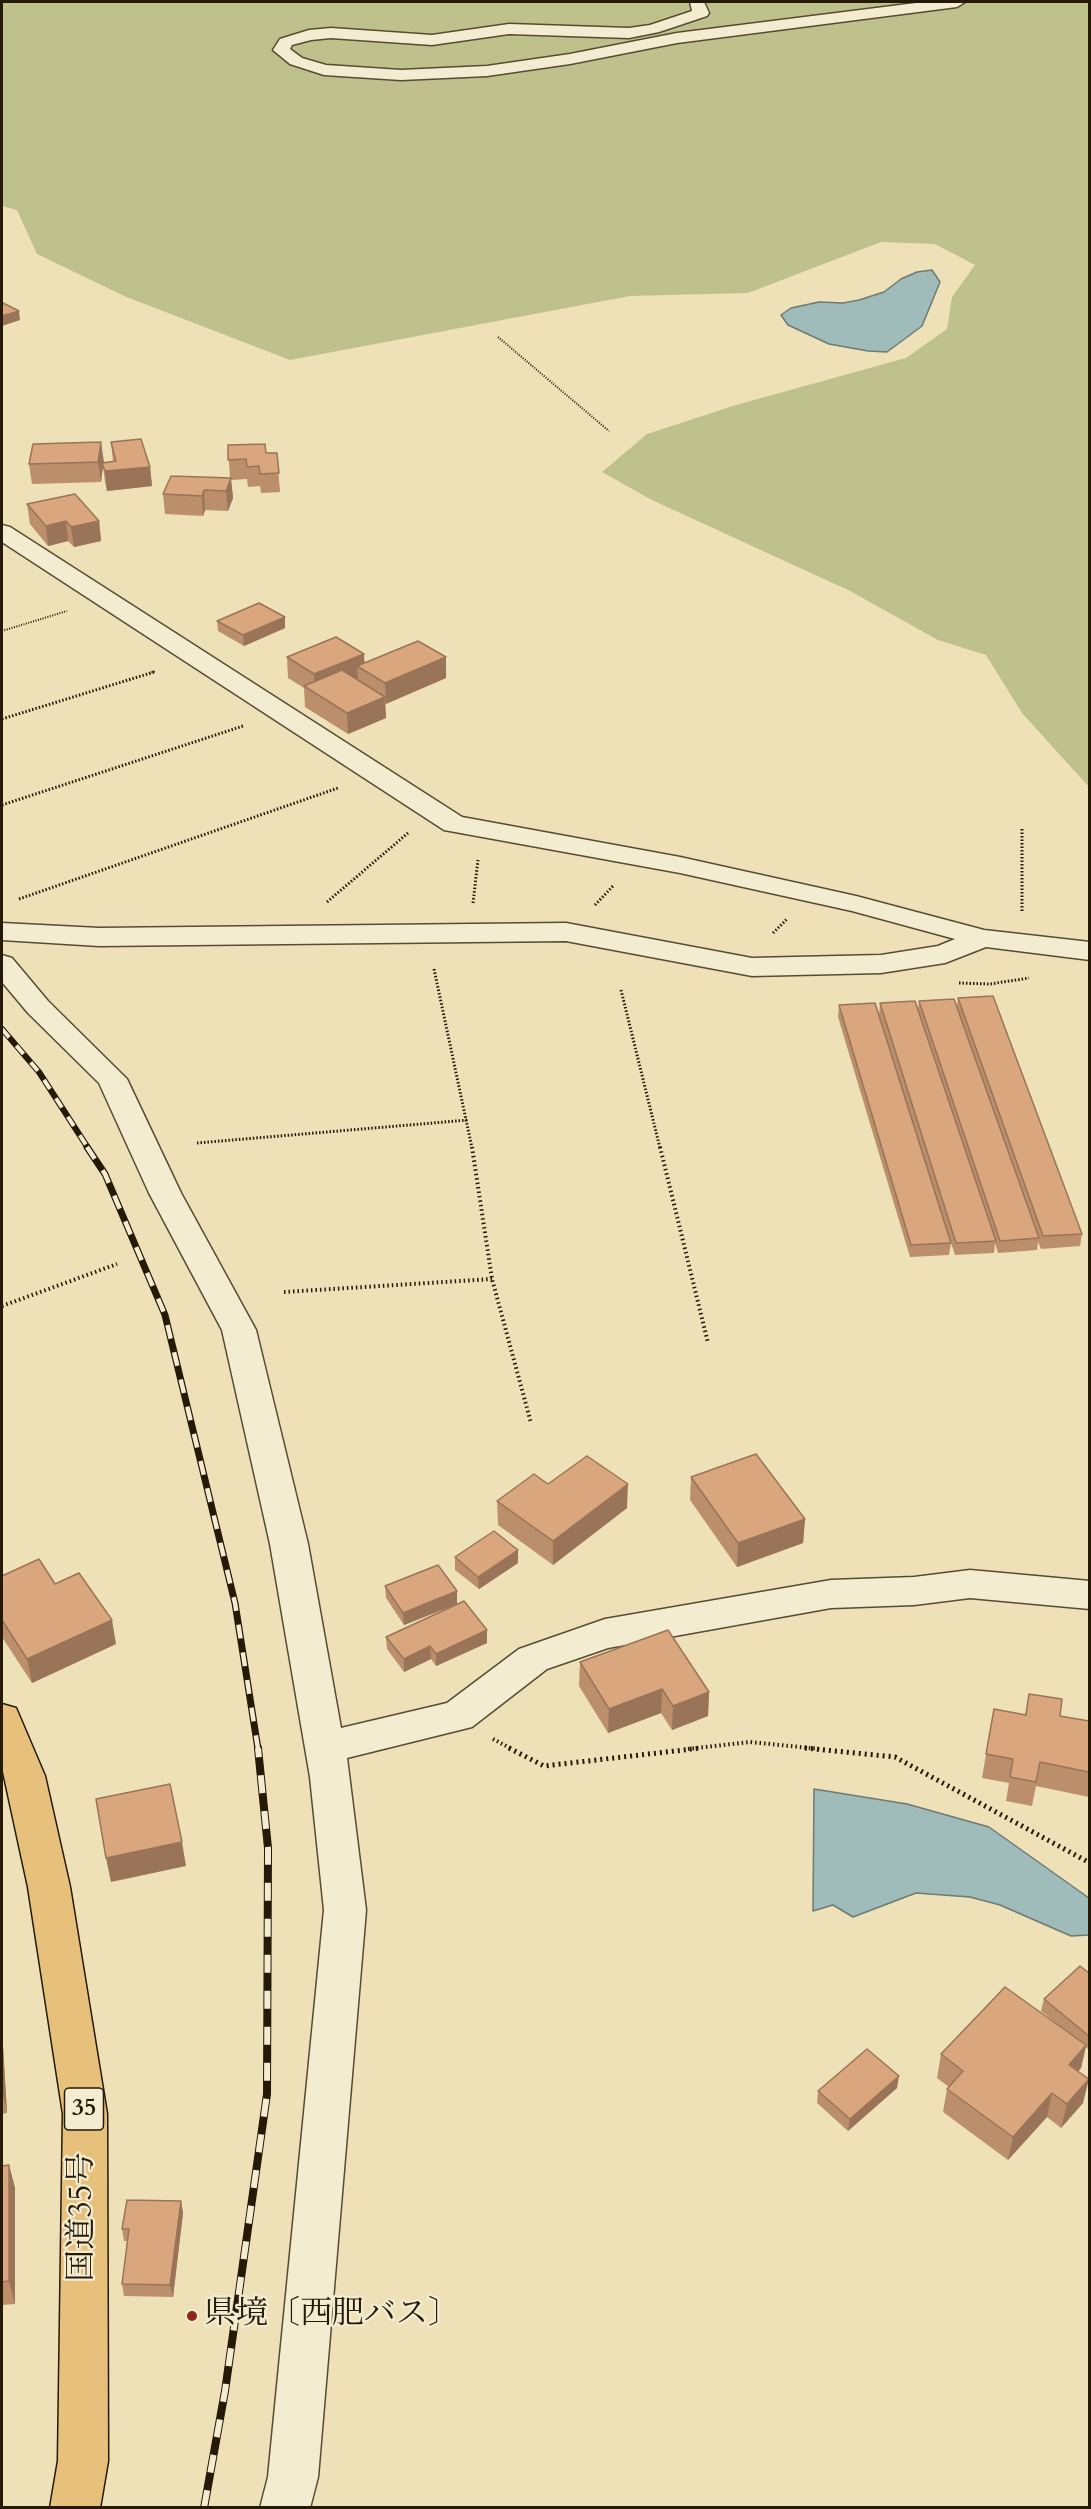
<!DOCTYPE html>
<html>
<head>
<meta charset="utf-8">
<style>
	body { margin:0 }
	#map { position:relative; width:1091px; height:2509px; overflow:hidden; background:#eee1b8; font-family:Cardo,serif }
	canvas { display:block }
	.frame { position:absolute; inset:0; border:3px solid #251907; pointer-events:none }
</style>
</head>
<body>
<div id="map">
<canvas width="1091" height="2509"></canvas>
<div class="frame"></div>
</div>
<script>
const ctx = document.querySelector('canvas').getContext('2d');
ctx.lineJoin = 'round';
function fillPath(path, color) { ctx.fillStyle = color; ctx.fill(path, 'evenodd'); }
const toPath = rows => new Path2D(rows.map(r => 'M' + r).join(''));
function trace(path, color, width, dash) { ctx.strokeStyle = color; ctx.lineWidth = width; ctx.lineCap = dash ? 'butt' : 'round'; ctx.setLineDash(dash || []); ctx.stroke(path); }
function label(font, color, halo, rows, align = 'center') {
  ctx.font = font + ' Cardo,"Noto Serif JP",serif'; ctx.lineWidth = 4.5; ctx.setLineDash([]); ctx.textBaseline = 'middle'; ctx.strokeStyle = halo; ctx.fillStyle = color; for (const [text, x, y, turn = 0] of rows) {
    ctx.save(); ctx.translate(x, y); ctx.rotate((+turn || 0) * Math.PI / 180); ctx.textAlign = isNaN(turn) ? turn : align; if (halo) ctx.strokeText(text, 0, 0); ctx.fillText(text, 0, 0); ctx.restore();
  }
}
const green = toPath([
	[2,2,1089,2,1089,787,1022,713,986,655,938,640,850,591,652,500,602,472,647,434,736,405,906,358,947,329,952,297,975,265,935,244,881,242,748,293,630,296,290,360,124,296,37,254,17,210,2,206]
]);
const water = toPath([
	[932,270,940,282,922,326,887,352,868,351,829,344,788,325,781,315,791,308,819,302,843,303,859,300,884,292,901,279,917,272,932,270],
	[814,1789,907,1804,989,1827,1089,1898,1089,1935,1071,1936,1000,1905,970,1897,916,1893,853,1917,833,1905,813,1911,814,1789]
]);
const pathFar3 = toPath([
	[498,337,609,431],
	[2,631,67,611],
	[149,673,156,671]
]);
const pathFar2 = toPath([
	[2,719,154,672],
	[2,805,243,726],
	[1022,829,1022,913],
	[19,899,338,788],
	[327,902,408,833],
	[473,903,478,860],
	[595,905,614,885],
	[773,933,787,919],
	[434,969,472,1148],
	[959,983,990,984,1029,978],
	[621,990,660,1148],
	[197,1143,468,1120]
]);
const pathFar1 = toPath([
	[472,1147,492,1279,531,1423],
	[660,1147,708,1343],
	[284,1292,492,1279],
	[2,1306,117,1264],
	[493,1739,512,1749],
	[688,1749,750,1742,820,1749]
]);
const path = toPath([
	[509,1748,544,1766,701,1748],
	[805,1748,895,1757,1090,1863]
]);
const street = toPath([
	[690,2,704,2,709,13,707,16,659,32,629,38,509,34,432,45,331,38,311,40,292,45,290,49,302,58,326,65,401,70,487,66,570,54,677,33,924,2,965,2,957,7,677,43,570,64,487,76,401,80,324,75,290,64,273,50,280,39,309,30,331,28,432,35,509,24,629,28,650,25,692,11,690,2],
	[2,525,10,527,462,817,680,857,856,896,984,930,1090,942,1090,960,986,947,945,963,881,973,752,976,566,941,99,946,2,940,2,923,99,928,566,923,752,958,881,955,938,946,955,939,852,911,680,873,444,830,2,542,2,525],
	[2,955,12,958,48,1001,127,1079,181,1193,256,1330,308,1544,341,1728,447,1703,519,1649,605,1619,831,1580,914,1577,970,1570,1090,1581,1090,1609,970,1598,914,1605,831,1608,608,1648,547,1669,472,1727,347,1758,366,1910,318,2477,310,2508,260,2508,268,2477,324,1910,310,1777,270,1544,222,1330,149,1193,99,1083,28,1013,2,982,2,955]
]);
const highway = toPath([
	[2,1704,16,1708,45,1776,70,1887,107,2114,108,2461,100,2508,50,2508,58,2461,63,2114,28,1887,2,1767,2,1704]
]);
const railFar2 = toPath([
	[2,1029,39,1072,88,1148]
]);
const railFar1 = toPath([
	[87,1147,105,1174,165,1315,235,1603,258,1749]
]);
const rail = toPath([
	[204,2508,225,2391,267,2094,268,1848,258,1748]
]);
const wall = toPath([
	[111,442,150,467,152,486,107,491,105,482,103,466,101,482,32,484,29,464,33,444,104,462,113,462],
	[228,445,266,453,277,453,280,492,261,493,260,486,248,487,247,479,231,480,233,498,228,511,205,510,203,516,165,514,163,494,230,478],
	[27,504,99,521,101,541,74,547,68,541,48,546,30,524],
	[285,617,285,628,244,646,218,631,217,621],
	[364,654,364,664,446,678,385,704,386,718,348,734,305,707,304,688,288,678,287,657],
	[958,998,1082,1234,1080,1246,1041,1249,1038,1242,1037,1250,998,1253,995,1243,994,1253,955,1255,951,1243,949,1255,910,1257,838,1017,839,1005,879,1015,880,1003,918,1009,919,1001,957,1006],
	[691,1477,805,1519,803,1543,737,1567,690,1500],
	[548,1484,627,1508,553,1565,498,1525,497,1501],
	[455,1557,518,1563,479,1589,455,1570],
	[2,1576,55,1584,116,1644,32,1683,2,1637],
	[385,1586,457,1604,404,1625,386,1598],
	[487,1630,487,1643,436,1666,431,1659,404,1672,387,1649,386,1637],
	[580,1662,709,1692,708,1716,672,1730,661,1713,608,1733,579,1686],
	[1029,1694,1060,1716,1089,1721,1089,1797,1036,1786,1032,1806,1006,1801,1009,1783,982,1778,986,1754,1025,1715],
	[1089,1973,1089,2050,1086,2047,1081,2068,1078,2071,1083,2103,1061,2128,1047,2117,1008,2160,943,2112,947,2089,949,2087,937,2078,941,2054,1055,2022,1041,2011,1044,1999],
	[2,2039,3,2046,7,2113,2,2114],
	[897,2088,848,2131,817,2103,818,2091],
	[9,2165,15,2188,15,2304,2,2305,2,2166],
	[181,2201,183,2213,173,2297,124,2296,122,2284,128,2241,124,2241,122,2229]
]);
const shadedWall = toPath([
	[19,311,20,320,2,326,2,316],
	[101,442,104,462,103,465,102,463,103,466,101,482,98,462],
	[150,467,152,486,107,491,105,471],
	[231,478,233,498,228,511,226,491],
	[204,490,205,510,203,516,202,496],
	[66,521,68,541,48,546,46,526],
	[99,521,101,541,74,547,71,527],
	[285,617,285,628,244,646,243,635],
	[364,654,365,671,357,666,358,678,317,694,315,693,314,674],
	[446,657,446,678,386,704,385,683],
	[385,697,386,718,348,734,347,713],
	[628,1484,627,1508,553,1565,553,1541],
	[805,1519,803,1543,737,1567,738,1543],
	[518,1550,518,1563,479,1589,478,1577],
	[457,1591,457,1604,404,1625,403,1613],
	[112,1620,116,1644,32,1683,27,1659],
	[487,1630,487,1643,436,1666,436,1654],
	[430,1646,431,1659,404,1672,404,1659],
	[662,1689,661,1713,608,1733,609,1709],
	[709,1692,708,1716,672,1730,673,1706],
	[182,1842,186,1866,111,1882,106,1858],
	[2,2039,3,2046,7,2113,2,2090],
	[1086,2045,1081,2068,1064,2088,1069,2065],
	[899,2076,897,2088,848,2131,850,2119],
	[1089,2079,1083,2103,1061,2128,1067,2104],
	[1052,2093,1047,2117,1008,2160,1013,2137],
	[9,2165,15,2188,15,2304,9,2281],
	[181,2201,183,2213,173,2297,170,2285]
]);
const building = toPath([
	[2,303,3,303,19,311,2,316,2,303],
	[141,439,150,467,105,471,102,463,116,461,111,442,141,439],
	[101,442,98,462,29,464,33,444,101,442],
	[265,444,266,453,277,453,279,473,260,474,259,466,247,467,246,459,228,460,228,445,265,444],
	[171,476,231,478,226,491,204,490,202,496,163,494,171,476],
	[75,494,99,521,71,527,66,521,46,526,27,504,75,494],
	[259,603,285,617,243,635,217,621,259,603],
	[336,637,364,654,314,674,287,657,336,637],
	[418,641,446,657,385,683,357,666,418,641],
	[342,670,385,697,347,713,304,686,342,670],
	[993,996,1082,1234,1043,1236,958,998,993,996],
	[954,999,1039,1238,1000,1241,919,1001,954,999],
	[915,1001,996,1241,956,1243,880,1003,915,1001],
	[875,1003,951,1243,911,1245,839,1005,875,1003],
	[756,1454,805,1519,738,1543,691,1477,756,1454],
	[587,1456,628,1484,553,1541,497,1501,534,1474,548,1484,587,1456],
	[494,1531,518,1550,478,1577,455,1557,494,1531],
	[39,1559,55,1584,79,1573,112,1620,27,1659,2,1620,2,1576,39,1559],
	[438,1565,457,1591,403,1613,385,1586,438,1565],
	[464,1601,487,1630,436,1654,430,1646,404,1659,386,1637,464,1601],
	[668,1630,709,1692,673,1706,662,1689,609,1709,580,1662,668,1630],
	[1029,1694,1062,1699,1060,1716,1089,1721,1089,1772,1040,1762,1036,1782,1010,1777,1013,1759,986,1754,994,1709,1026,1715,1029,1694],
	[170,1784,182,1842,106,1858,96,1799,170,1784],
	[1080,1966,1089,1973,1089,2036,1044,1999,1080,1966],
	[1005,1987,1086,2045,1069,2065,1089,2079,1067,2104,1052,2093,1013,2137,947,2089,963,2071,941,2054,1005,1987],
	[867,2049,899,2076,850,2119,818,2091,867,2049],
	[9,2165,9,2281,2,2282,2,2166,9,2165],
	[127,2200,181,2201,170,2285,122,2284,129,2229,122,2229,127,2200]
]);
const markers = [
	[192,2316,6,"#8f2418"]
];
const shields = [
	[84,2109,39]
];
const shieldNames = [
	["35",84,2109]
];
const nearStreetnames = [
	["国道35号",84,2217,-90]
];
const nearPoinames = [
	["県境〔西肥バス〕",204,2316]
];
fillPath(green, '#bec18b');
fillPath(water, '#9fbbba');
trace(water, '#6e7a72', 1.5);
trace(street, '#574b33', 3);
trace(highway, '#251907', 3);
trace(pathFar3, '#251907', 2, [1, 1.5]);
trace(pathFar2, '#251907', 3, [1.5, 2]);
trace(pathFar1, '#251907', 4, [1.5, 3]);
trace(path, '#251907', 5, [2, 4]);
fillPath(street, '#f4ecd1');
fillPath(highway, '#e7c07c');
trace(railFar2, '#251907', 6);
trace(railFar1, '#251907', 7);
trace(rail, '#251907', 8);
trace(railFar2, '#f4ecd1', 4, [11]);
trace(railFar1, '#f4ecd1', 4.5, [14]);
trace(rail, '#f4ecd1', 6, [18]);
fillPath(wall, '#bb8f6c');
fillPath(shadedWall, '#997458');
fillPath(building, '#daa67d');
trace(building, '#997458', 1.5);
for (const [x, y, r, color] of markers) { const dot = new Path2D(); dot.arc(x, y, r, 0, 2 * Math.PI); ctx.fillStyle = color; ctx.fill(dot); trace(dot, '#f4ecd1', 2); }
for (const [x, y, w] of shields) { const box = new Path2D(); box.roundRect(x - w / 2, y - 21, w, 42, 4.5); ctx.fillStyle = '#f4ecd1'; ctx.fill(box); trace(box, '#251907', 1.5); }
label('bold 24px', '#251907', null, shieldNames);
label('32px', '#251907', '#f4ecd1', nearStreetnames);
label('32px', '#251907', '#f4ecd1', nearPoinames, 'left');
</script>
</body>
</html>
